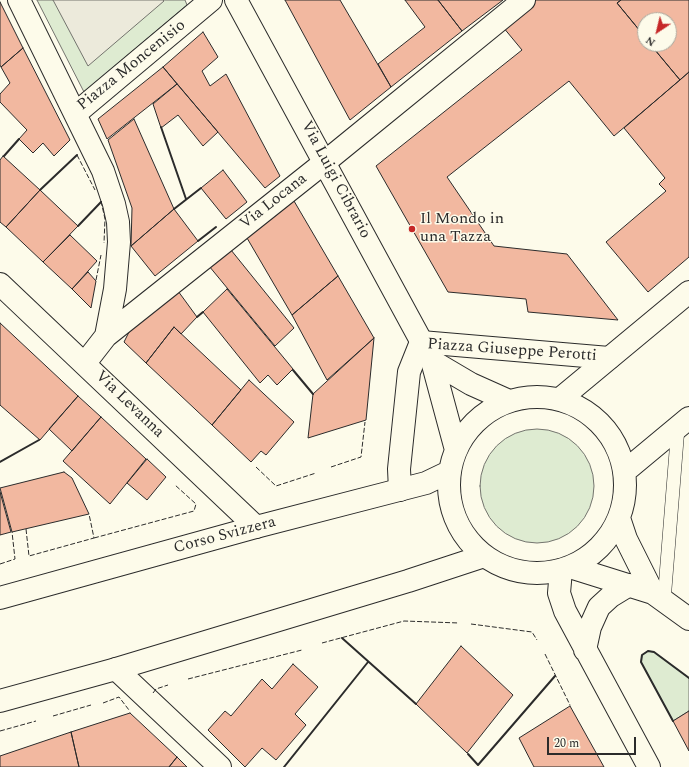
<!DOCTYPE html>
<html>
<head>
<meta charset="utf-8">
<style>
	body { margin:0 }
	#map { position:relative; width:689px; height:767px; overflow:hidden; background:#fdfbea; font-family:Spectral,serif }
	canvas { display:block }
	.north { position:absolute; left:637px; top:12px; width:40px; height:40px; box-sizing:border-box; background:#fdfbea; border:1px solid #a9a89e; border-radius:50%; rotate:215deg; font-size:11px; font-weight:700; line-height:16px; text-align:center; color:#2b2b2b }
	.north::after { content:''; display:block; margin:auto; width:14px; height:18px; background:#c62828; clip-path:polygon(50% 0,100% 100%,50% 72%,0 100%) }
	.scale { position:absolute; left:547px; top:737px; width:89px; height:18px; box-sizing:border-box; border:2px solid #2b2b2b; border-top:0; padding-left:5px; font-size:12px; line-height:14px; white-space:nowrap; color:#2b2b2b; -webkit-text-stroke:3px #fdfbea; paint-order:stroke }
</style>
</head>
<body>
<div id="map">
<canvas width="689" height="767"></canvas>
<div class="north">N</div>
<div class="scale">20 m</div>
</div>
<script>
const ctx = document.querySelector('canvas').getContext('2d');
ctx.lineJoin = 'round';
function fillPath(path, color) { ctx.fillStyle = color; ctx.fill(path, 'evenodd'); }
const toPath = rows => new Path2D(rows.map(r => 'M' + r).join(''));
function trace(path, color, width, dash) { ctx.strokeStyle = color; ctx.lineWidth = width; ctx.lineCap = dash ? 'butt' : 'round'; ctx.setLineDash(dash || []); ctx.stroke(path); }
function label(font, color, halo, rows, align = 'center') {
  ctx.font = font + ' Spectral,serif'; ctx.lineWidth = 3; ctx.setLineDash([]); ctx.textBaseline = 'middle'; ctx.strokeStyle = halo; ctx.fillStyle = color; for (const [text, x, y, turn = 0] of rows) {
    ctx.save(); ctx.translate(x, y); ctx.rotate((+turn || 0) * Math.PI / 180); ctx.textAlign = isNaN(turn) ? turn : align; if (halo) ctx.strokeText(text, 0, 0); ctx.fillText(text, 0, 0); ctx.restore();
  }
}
const green = toPath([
	[37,0,185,0,187,5,84,92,37,0],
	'480 486a57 57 0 1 1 114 0a57 57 0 1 1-114 0Z',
	[648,651,654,652,689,678,689,711,673,721,641,662,642,655,648,651]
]);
const parking = toPath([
	[53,0,163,0,164,1,88,66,53,0]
]);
const building = toPath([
	[285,0,340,0,391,87,350,120,285,0],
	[405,0,438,0,462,31,391,87,378,64,425,27,405,0],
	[438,0,503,0,462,31,438,0],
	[524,0,621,0,617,3,645,37,645,44,650,44,680,80,614,136,569,81,447,177,494,246,567,254,618,320,528,312,526,299,448,292,376,166,522,50,498,21,524,0],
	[621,0,689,0,689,72,680,80,650,44,669,44,669,20,645,20,645,37,617,3,621,0],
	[0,2,23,48,1,67,0,65,0,2],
	[203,32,218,57,202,71,210,86,226,74,280,176,265,188,163,67,203,32],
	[23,48,70,140,54,156,43,143,33,153,19,139,27,130,0,102,0,94,10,83,1,67,23,48],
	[163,67,177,84,107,139,98,119,163,67],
	[689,72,689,257,648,292,606,242,666,191,659,184,665,178,624,128,689,72],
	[177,84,218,132,203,146,178,115,161,128,153,104,177,84],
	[134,119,174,209,131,246,132,208,108,140,134,119],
	[3,156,40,190,6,227,0,222,0,160,3,156],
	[223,170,247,202,226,219,201,188,223,170],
	[40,190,78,226,43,262,6,227,40,190],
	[294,201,338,276,292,315,247,238,294,201],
	[174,209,198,241,155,276,131,246,174,209],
	[70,235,97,261,72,289,43,262,70,235],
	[231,250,294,328,275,346,209,266,231,250],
	[88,272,96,281,91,308,72,289,88,272],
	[338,276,374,338,327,380,292,315,338,276],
	[227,289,293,369,277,385,268,375,260,383,203,312,227,289],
	[178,291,197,317,181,334,174,327,146,363,124,342,132,326,178,291],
	[0,323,78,396,40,440,0,405,0,323],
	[174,327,241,390,212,425,146,363,174,327],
	[374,338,366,420,308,438,313,394,374,338],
	[249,380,294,422,266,455,261,451,251,462,212,425,249,380],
	[78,396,101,417,72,451,49,429,78,396],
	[101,417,146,459,110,504,63,461,101,417],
	[147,459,166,477,147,500,127,483,147,459],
	[64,472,72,478,89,514,12,532,0,488,64,472],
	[0,492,11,532,0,535,0,492],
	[461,646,513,695,467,753,416,704,461,646],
	[293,664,318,687,295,714,306,725,276,760,262,748,245,767,208,730,225,711,231,716,262,679,272,689,293,664],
	[570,706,604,767,534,767,519,738,570,706],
	[689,711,689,751,673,721,689,711],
	[130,713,177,757,169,767,79,767,71,732,130,713],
	[71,732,79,767,0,767,0,756,71,732],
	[177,757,187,767,169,767,177,757]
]);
const service = toPath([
	[664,601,678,427]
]);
const minor = toPath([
	[19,0,75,114,211,0],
	[75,114,103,171,114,204,118,222,119,242,115,289,106,336],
	[0,284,256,527],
	[85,363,106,336,325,162,524,0],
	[400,490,399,469,409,372,421,342,609,358],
	[561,570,559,593,565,611,649,767],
	[585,650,590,627,599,607,611,596,629,585],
	[116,669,220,767]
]);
const tertiary = toPath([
	[236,0,432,361,456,450],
	[432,361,471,384,509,401],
	'449 485a88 88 0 1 1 176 0a88 88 0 1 1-176 0Z',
	[560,399,689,292],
	[624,472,689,418],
	[619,518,626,539,653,593],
	[570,567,653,593,689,619],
	[0,598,256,527,426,483,449,472],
	[0,701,116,669,408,581,484,556]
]);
const fence = toPath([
	[77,155,95,190],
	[101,201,105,219,104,243],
	[96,280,101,255],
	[256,467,276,486,316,473],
	[331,467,361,457,365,422],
	[26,529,29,556,94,538,89,514],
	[94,538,194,511,196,504,175,485],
	[0,564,15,559,12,532],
	[471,624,532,632,537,640],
	[322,643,404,621,459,623],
	[545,654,570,705],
	[188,679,302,650],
	[153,693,156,689,168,685],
	[103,703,119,697,129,710],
	[53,716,91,705],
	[0,731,36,721]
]);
const wall = toPath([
	[161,127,186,199],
	[4,156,19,139],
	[40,190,77,155],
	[174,209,201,188],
	[78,226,101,202],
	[198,241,216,227],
	[197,317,203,312],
	[293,370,313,394],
	[0,462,39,440],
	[342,638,416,704],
	[673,721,641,662,642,655,648,651,654,652,689,678],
	[468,754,478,765,555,676],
	[284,767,368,662]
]);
const markers = [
	[412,229,4,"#c62828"]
];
const streetNames = [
	["Piazza Moncenisio",132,66,-39],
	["Via Luigi Cibrario",335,180,62],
	["Via Locana",274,202,-38],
	["Piazza Giuseppe Perotti",512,351,4],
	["Via Levanna",129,405,44],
	["Corso Svizzera",225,536,-15]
];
const poiNames = [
	["Il Mondo in",420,220],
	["una Tazza",420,238]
];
fillPath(green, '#deebd1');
trace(green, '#74746e', 1);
fillPath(parking, '#eceadb');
trace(parking, '#74746e', 1);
fillPath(building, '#f2b8a0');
trace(building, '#2b2b2b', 1);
trace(service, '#2b2b2b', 14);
trace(minor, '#2b2b2b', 24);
trace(tertiary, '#2b2b2b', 24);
trace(service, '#fdfbea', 13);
trace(minor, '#fdfbea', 22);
trace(tertiary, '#fdfbea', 22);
trace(fence, '#2b2b2b', 1, [5, 2]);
trace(wall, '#2b2b2b', 2);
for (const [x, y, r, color] of markers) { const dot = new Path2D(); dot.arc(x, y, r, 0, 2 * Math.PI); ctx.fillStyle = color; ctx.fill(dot); trace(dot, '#fdfbea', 1.5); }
label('16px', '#2b2b2b', '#fdfbea', streetNames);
label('16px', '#2b2b2b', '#fdfbea', poiNames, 'left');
</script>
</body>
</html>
